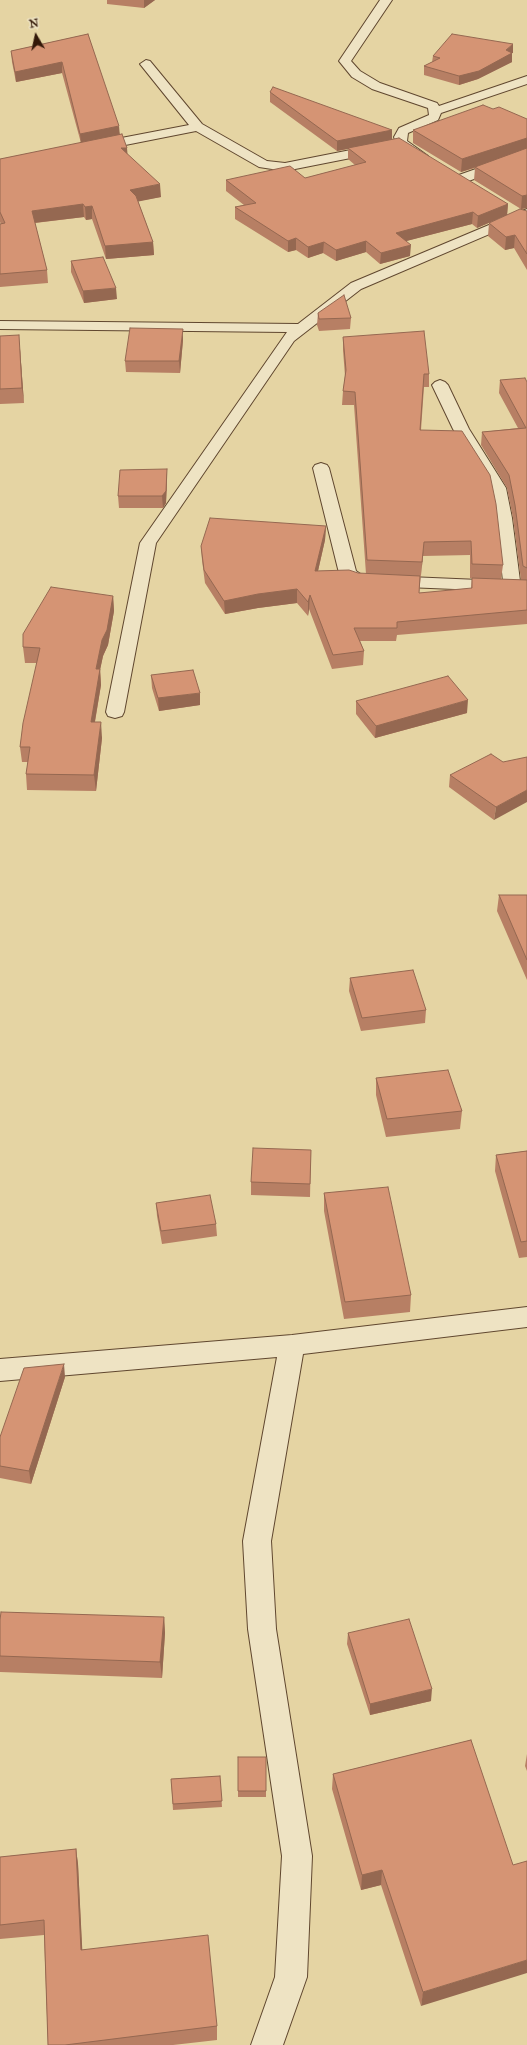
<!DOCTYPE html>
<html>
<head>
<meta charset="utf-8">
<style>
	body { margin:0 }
	#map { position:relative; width:527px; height:2045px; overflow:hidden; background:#e5d4a3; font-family:"IM FELL Great Primer",serif }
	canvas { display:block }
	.north { position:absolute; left:16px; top:16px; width:40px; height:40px; -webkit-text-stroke:3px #eee3c3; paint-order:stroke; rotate:351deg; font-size:11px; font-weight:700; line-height:16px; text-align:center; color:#331808 }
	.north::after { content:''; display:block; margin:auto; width:14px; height:18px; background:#331808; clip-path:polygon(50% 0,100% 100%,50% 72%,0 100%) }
</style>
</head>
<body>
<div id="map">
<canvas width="527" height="2045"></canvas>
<div class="north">N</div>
</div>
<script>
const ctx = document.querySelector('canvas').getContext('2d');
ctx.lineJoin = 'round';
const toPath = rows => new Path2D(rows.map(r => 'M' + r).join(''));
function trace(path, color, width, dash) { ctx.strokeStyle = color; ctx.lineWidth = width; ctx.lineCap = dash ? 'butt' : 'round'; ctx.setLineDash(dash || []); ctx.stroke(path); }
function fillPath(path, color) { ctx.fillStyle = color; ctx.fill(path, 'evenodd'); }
const minor = toPath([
	[380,0,392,0,351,61,360,71,380,83,437,103,439,106,527,76,527,84,441,113,438,120,408,133,407,141,428,156,422,160,417,159,397,146,394,137,399,128,429,115,428,108,372,89,352,77,339,61,380,0],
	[146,60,150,61,202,124,267,161,285,163,376,145,382,149,376,153,285,171,259,167,196,131,95,151,90,150,89,147,90,144,189,125,140,64,146,60],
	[527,151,527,159,466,182,456,182,454,179,456,176,527,151],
	[527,209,527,218,361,289,294,341,156,543,124,712,122,716,115,718,108,716,106,712,140,543,287,332,0,329,0,321,298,324,351,283,527,209],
	[440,380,445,382,448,385,469,429,506,488,512,518,520,581,527,582,527,592,358,585,352,584,339,573,313,468,315,465,321,463,327,465,329,468,356,571,362,575,503,581,496,518,490,488,453,429,432,385,435,382,440,380],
	[527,1307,527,1327,303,1354,271,1541,276,1629,312,1856,307,1977,283,2045,251,2045,275,1977,282,1856,248,1629,243,1541,277,1357,0,1381,0,1359,292,1335,527,1307]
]);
const wall = toPath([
	[107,0,155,0,144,8,107,4],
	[88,34,120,135,127,148,127,154,161,197,138,201,153,242,154,255,106,259,92,219,86,220,84,217,35,223,47,270,48,283,0,287,0,224,1,224,0,222,0,159,81,143,62,73,16,82,12,62,11,51],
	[512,53,512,62,478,79,459,85,424,75,424,66,432,62,433,56,513,53],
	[270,92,392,130,392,139,508,204,507,215,477,228,472,224,406,241,410,256,380,264,366,252,336,261,323,253,308,258,296,250,288,252,235,219,235,207,244,205,226,191,226,180,305,178,355,165,348,159,348,149,337,151,270,102],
	[493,109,527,119,527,208,521,209,474,180,475,168,461,172,413,143,413,130],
	[527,211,527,270,514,248,505,250,488,236,489,223],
	[71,261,117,299,84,303,71,272],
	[318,313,351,318,350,329,319,331,317,325],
	[0,336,20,349,24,403,0,404],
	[343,337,429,374,429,387,424,387,421,430,503,565,501,579,521,580,513,518,507,488,481,445,482,432,518,428,499,393,500,380,527,382,527,624,397,635,396,641,360,641,364,651,363,665,332,669,309,609,308,616,297,603,258,608,225,614,205,583,202,560,201,546,326,526,325,540,318,571,366,574,354,405,342,405,343,391,345,376,343,350],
	[470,555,470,578,472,578,471,589,419,593,423,556],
	[183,340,180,373,126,372,125,361],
	[167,481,166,503,163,508,119,508,118,496],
	[113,596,114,611,108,645,103,656,100,669,101,685,95,722,102,738,96,791,27,790,26,774,28,762,22,762,20,747,37,663,25,663,23,647],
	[151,675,200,705,159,711,152,688],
	[356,701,467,713,375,738,356,714],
	[503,762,494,820,449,787,450,775],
	[499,895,527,895,527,980,497,911],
	[350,978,426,1010,425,1023,361,1031,349,991],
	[376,1078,462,1111,460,1129,386,1137,376,1095],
	[311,1150,310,1197,251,1195,251,1182],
	[527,1151,527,1257,519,1258,495,1171,496,1155],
	[324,1193,411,1295,410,1312,344,1319,324,1211],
	[156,1203,216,1224,217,1236,162,1244,157,1216],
	[65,1377,31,1484,0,1478,0,1437],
	[164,1617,165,1633,162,1678,0,1672,0,1620],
	[348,1633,431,1701,370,1715,347,1644],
	[471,1740,421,2006,381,1885,361,1890,332,1789,333,1774],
	[527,1754,527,1771,525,1766],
	[238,1757,266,1757,266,1797,238,1797],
	[220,1776,222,1807,173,1810,171,1779],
	[76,1849,78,1864,82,1950,217,2026,217,2040,173,2045,48,2045,44,1935,0,1939,0,1857]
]);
const shadedWall = toPath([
	[144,0,155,0,144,8],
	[513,44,513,53,512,53,512,62,478,79,459,85,459,76,506,50],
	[62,62,62,73,16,82,15,72],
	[119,126,120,137,81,144,80,134],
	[392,130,392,140,337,151,337,141],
	[527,138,527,150,461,172,462,159],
	[121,148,127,148,128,160],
	[160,184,161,197,131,203,130,190],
	[527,195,527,208,521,209,522,196],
	[83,204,84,217,33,223,32,211],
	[508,204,507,215,477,228,478,216],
	[92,206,92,219,86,220,85,207],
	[473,212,472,224,395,244,396,233],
	[515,235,514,248,505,250,506,237],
	[296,238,296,250,288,252,288,241],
	[366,241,366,252,336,261,336,250],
	[153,242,154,255,106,259,105,246],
	[324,242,323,253,308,258,308,247],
	[411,245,410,256,380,264,381,253],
	[116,288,117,299,84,303,83,291],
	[183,329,183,340,180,373,179,361],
	[19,335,20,349,24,403,22,388],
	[167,469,167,481,166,503,163,508,162,496],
	[326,526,325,540,315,584,315,571],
	[424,542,423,556,421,576,422,562],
	[297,589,297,603,258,608,225,614,224,601,258,594],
	[310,595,309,609,308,616,308,602],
	[113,596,114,611,108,645,103,656,97,685,96,669,102,640],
	[100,669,101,685,92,738,91,722],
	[200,693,200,705,159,711,158,698],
	[468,700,467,713,375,738,376,726],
	[101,722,102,738,96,791,94,775],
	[527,790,527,802,494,820,496,807],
	[64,1364,65,1377,31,1484,29,1471],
	[164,1617,165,1633,162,1678,160,1662],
	[432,1689,431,1701,370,1715,370,1704],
	[76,1849,78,1864,83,1964,81,1950],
	[382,1870,381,1885,361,1890,362,1875],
	[527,1960,527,1973,421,2006,423,1992]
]);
const building = toPath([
	[88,34,119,126,80,134,62,62,15,72,11,51,88,34],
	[452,34,513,44,506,50,512,53,479,71,459,76,424,66,440,58,433,56,452,34],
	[273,87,392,130,337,141,270,92,273,87],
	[483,105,493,109,499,107,527,119,527,138,462,159,413,130,483,105],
	[122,134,127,148,121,148,160,184,130,190,136,196,153,242,105,246,92,206,85,207,83,204,32,211,47,270,0,274,0,224,5,223,0,212,0,159,122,134],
	[399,138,508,204,478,216,473,212,396,233,411,245,381,253,366,241,336,250,324,242,308,247,296,238,288,241,235,207,256,203,226,180,290,166,305,178,366,162,348,148,399,138],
	[527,148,527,195,522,196,475,167,527,148],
	[520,209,527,211,527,254,515,235,506,237,489,223,520,209],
	[103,257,116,288,83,291,71,261,103,257],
	[344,295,351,318,319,319,318,313,344,295],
	[130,328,183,329,179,361,125,361,130,328],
	[424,331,429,374,424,374,420,430,462,431,490,475,496,504,503,565,472,564,471,541,424,542,422,562,367,560,355,392,343,391,346,370,343,337,424,331],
	[19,335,22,388,0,389,0,336,19,335],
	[525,378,527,382,527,568,523,566,515,505,509,475,482,432,526,428,500,380,525,378],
	[167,469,166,491,162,496,118,496,120,470,167,469],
	[210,518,326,526,315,571,349,570,358,573,420,576,419,593,472,588,472,578,527,580,527,610,397,622,397,628,354,628,364,651,333,655,310,595,308,602,297,589,258,594,224,601,204,570,201,546,210,518],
	[51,587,113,596,107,630,102,640,96,669,100,669,91,722,101,722,94,775,26,774,30,747,20,747,23,723,40,648,23,647,23,634,51,587],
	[193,670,200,693,158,698,151,675,193,670],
	[448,676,468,700,376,726,356,701,448,676],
	[491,754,503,762,527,757,527,790,496,807,450,775,491,754],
	[499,895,527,895,527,960,499,895],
	[413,970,426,1010,362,1018,350,978,413,970],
	[448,1070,462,1111,387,1119,376,1078,448,1070],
	[253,1148,311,1150,310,1184,251,1182,253,1148],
	[527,1151,527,1241,521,1242,496,1155,527,1151],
	[388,1187,411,1295,345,1302,324,1193,388,1187],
	[210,1195,216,1224,161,1231,156,1203,210,1195],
	[64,1364,29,1471,0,1466,0,1437,24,1368,64,1364],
	[1,1612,164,1617,160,1662,0,1656,0,1620,1,1612],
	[409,1619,432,1689,370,1704,348,1633,409,1619],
	[471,1740,513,1865,527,1861,527,1960,423,1992,382,1870,362,1875,333,1774,471,1740],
	[238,1757,266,1757,266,1791,238,1791,238,1757],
	[220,1776,222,1801,173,1804,171,1779,220,1776],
	[76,1849,81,1950,208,1935,217,2026,65,2045,48,2045,44,1920,0,1925,0,1857,76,1849]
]);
trace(minor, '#60472f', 2);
fillPath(minor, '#eee3c3');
fillPath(wall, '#b77f64');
fillPath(shadedWall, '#956851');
fillPath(building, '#d59474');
trace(building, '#956851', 1);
</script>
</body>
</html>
